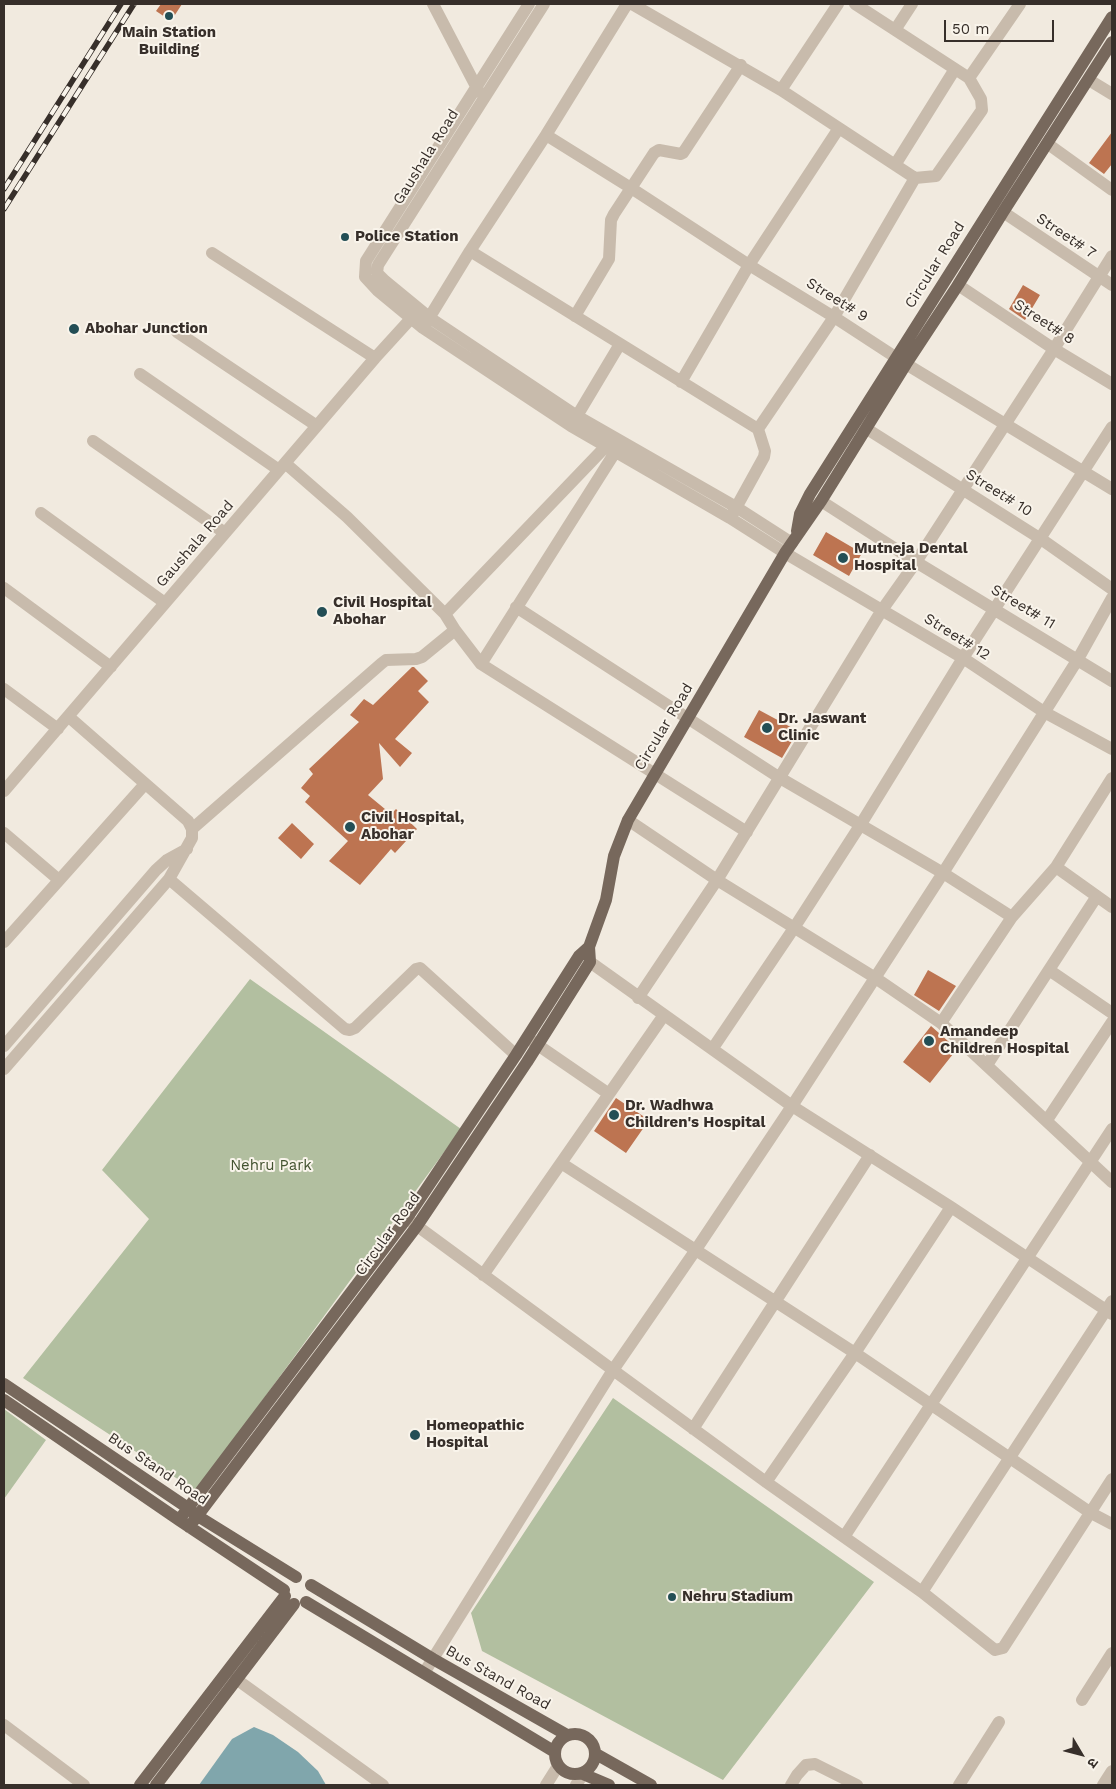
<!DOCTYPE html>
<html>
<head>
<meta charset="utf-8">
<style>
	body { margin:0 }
	#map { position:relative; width:1116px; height:1789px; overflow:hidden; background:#f1eadf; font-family:"Work Sans","Noto Sans Devanagari",sans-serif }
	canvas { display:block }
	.frame { position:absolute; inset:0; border:5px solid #372f2a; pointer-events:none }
	.north { position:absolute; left:1056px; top:1729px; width:50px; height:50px; -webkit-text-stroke:4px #f9f4eb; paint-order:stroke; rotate:127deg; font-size:14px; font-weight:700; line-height:20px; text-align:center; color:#372f2a }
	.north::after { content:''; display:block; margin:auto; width:18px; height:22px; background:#372f2a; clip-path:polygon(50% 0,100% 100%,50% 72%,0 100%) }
	.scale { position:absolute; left:944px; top:20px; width:110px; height:22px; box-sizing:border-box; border:2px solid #372f2a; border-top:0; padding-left:6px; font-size:15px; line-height:18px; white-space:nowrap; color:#372f2a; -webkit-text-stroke:4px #f9f4eb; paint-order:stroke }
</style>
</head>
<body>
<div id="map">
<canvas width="1116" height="1789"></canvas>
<div class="frame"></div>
<div class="north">उ</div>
<div class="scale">50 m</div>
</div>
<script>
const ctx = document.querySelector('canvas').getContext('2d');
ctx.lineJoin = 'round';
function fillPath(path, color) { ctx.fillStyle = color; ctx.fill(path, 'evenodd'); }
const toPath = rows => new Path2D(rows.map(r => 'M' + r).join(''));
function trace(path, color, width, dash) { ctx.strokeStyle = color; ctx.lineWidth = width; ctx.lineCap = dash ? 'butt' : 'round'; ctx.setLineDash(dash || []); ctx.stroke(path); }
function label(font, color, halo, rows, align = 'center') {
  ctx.font = font + ' "Work Sans",sans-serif'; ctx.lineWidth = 4; ctx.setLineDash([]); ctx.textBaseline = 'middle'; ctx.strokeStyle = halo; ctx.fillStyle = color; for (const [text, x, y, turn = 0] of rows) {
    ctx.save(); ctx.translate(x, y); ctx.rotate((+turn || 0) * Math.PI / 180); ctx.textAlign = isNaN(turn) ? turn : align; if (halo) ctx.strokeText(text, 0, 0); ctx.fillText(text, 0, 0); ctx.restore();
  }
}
const green = toPath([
	[250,979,461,1129,196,1491,23,1378,149,1219,102,1170],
	[613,1398,874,1582,723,1780,482,1651,471,1613],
	[4,1409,46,1440,4,1499]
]);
const water = toPath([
	[254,1727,273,1735,298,1752,318,1771,326,1785,199,1785,232,1739]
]);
const building = toPath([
	[161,4,182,4,171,21,156,11],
	[1112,132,1112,164,1104,174,1089,163],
	[1023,285,1040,295,1025,320,1009,309],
	[826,532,862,553,849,576,813,555],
	[412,667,414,667,428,681,418,691,429,702,395,739,412,753,400,767,379,743,383,779,368,795,391,814,396,809,417,829,395,853,391,849,360,885,329,861,348,841,305,802,310,796,301,788,313,774,309,769,359,722,350,715,364,699,373,705],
	[759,710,798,731,782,758,744,737],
	[292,823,314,844,301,859,278,838],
	[928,970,956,986,939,1011,914,995],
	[931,1026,957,1049,930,1083,903,1062],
	[616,1098,649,1120,626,1153,594,1131]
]);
const minor = toPath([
	[433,4,479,92],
	[529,4,366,261,365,277,377,290,423,328,571,426,730,518,785,553,963,658,1044,712,1112,749],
	[544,4,378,265,377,273,385,281,430,318,577,416,736,507,792,543],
	[632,4,781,90,915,178,936,176,982,110,981,99,969,78,855,4],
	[895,30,912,4],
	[969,78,1020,4],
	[1089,80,1112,94],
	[781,90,838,4],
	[546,135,631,188,749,265,834,317,906,364,1112,489],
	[1048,144,1112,190],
	[895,165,955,69],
	[1003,212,1112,285],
	[470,251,758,429,834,317,915,178],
	[212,253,375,358],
	[958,285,1054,349,1112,384],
	[575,316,609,259,611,220,614,214,654,153,659,150,681,154,683,153,741,65],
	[426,323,470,251,546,135,627,4],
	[177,332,317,426],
	[140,374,279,470],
	[681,382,749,265,839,128],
	[574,421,620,344],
	[867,429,1041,539,1112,589],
	[93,441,225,533],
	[285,463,347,517,445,614,455,630,481,664,747,832],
	[821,501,916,562,1112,681],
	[41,513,165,603],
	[732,515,764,457,765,451,758,429],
	[4,588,111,667],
	[1112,598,1078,659,943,873,792,1106,695,1251,613,1370,766,1482,922,1592,995,1650,1003,1648,1112,1479],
	[516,607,780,778,943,873,1012,917],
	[445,614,611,441],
	[481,664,619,446],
	[4,689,58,729],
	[4,791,375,358,416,313],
	[628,820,717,880,874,977,941,1023,1112,1182],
	[192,829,382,663,386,660,416,659,422,657,455,630],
	[4,833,59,880],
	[1056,867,1112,778],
	[169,879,345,1029,350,1030,355,1028,416,969,420,968,516,1055],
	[4,942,145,784],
	[590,962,792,1106,951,1207,1112,1314],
	[1049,970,1112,1013],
	[638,998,717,880,882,610,916,562,1054,349,1112,256],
	[664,1015,561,1163,855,1353,1091,1513,1112,1524],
	[941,1023,1012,917,1056,867,1112,907],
	[529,1039,609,1094],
	[4,1046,156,870,167,860,187,849],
	[713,1048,794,928,861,824,963,658,1112,427],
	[987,1065,1097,896],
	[4,1069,169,879,192,838,192,829,188,821,69,717],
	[1047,1120,1112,1022],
	[409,1220,613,1370,424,1673],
	[483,1275,561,1163],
	[693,1429,870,1155],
	[766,1482,855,1353,951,1207],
	[844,1537,1112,1129],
	[922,1592,1112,1301],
	[236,1679,383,1785],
	[1082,1700,1112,1653],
	[4,1725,84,1785],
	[546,1785,558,1766],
	[576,1785,583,1774],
	[791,1785,797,1775,806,1765,815,1764,857,1785],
	[959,1785,999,1722],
	[1103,1785,1112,1771]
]);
const major = toPath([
	[797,531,800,514,810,494,1112,17],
	[4,1384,188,1508,196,1515,296,1577],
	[4,1400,179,1520,284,1590],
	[179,1520,407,1218,516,1055,579,956,589,947],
	[189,1527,417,1226,527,1062,590,962,589,947,606,900,614,856,628,820,785,553,821,501,906,364,958,285,1003,212,1112,42],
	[311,1585,433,1659,567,1735],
	[306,1602,555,1752],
	'555 1754a20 20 0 1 1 40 0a20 20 0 1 1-40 0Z',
	[596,1754,651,1785],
	[583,1774,609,1785],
	[140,1785,285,1596],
	[156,1785,294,1604]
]);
const rail = toPath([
	[4,189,121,4],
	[4,209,134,4]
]);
const markers = [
	[169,16,5,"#234e55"],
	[345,237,5,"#234e55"],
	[74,329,6,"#234e55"],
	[843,558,6,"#234e55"],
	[322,612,6,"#234e55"],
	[767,728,6,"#234e55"],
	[350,827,6,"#234e55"],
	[929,1041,6,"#234e55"],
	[614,1115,6,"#234e55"],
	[415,1435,6,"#234e55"],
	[672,1597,5,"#234e55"]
];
const poiNames = [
	["Main Station",169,33,"center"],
	["Building",169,50,"center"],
	["Police Station",355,237],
	["Abohar Junction",85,329],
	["Mutneja Dental",854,549],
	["Hospital",854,566],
	["Civil Hospital",333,603],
	["Abohar",333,620],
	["Dr. Jaswant",778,719],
	["Clinic",778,736],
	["Civil Hospital,",361,818],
	["Abohar",361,835],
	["Amandeep",940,1032],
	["Children Hospital",940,1049],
	["Dr. Wadhwa",625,1106],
	["Children's Hospital",625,1123],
	["Homeopathic",426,1426],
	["Hospital",426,1443],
	["Nehru Stadium",682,1597]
];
const streetNames = [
	["Gaushala Road",426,157,-58],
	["Street# 7",1066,236,34],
	["Circular Road",935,265,-58],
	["Street# 9",837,300,32],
	["Street# 8",1044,322,33],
	["Street# 10",999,493,32],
	["Gaushala Road",195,544,-49],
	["Street# 11",1023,607,31],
	["Street# 12",957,637,32],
	["Circular Road",664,727,-59],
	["Circular Road",388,1234,-54],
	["Bus Stand Road",158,1469,34],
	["Bus Stand Road",498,1678,29]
];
const parkNames = [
	["Nehru Park",271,1166]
];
fillPath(green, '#b2bfa0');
fillPath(water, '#80a6ac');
fillPath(building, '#bd7451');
trace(minor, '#c8bbac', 12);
trace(major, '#77685c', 12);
trace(rail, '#372f2a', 5.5);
trace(rail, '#f9f4eb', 4, [11]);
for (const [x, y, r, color] of markers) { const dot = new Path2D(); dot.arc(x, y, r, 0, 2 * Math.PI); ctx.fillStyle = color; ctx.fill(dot); trace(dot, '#f9f4eb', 2); }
label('bold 15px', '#372f2a', '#f9f4eb', poiNames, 'left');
label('15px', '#372f2a', '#f9f4eb', streetNames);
label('15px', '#435330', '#f9f4eb', parkNames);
</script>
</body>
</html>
